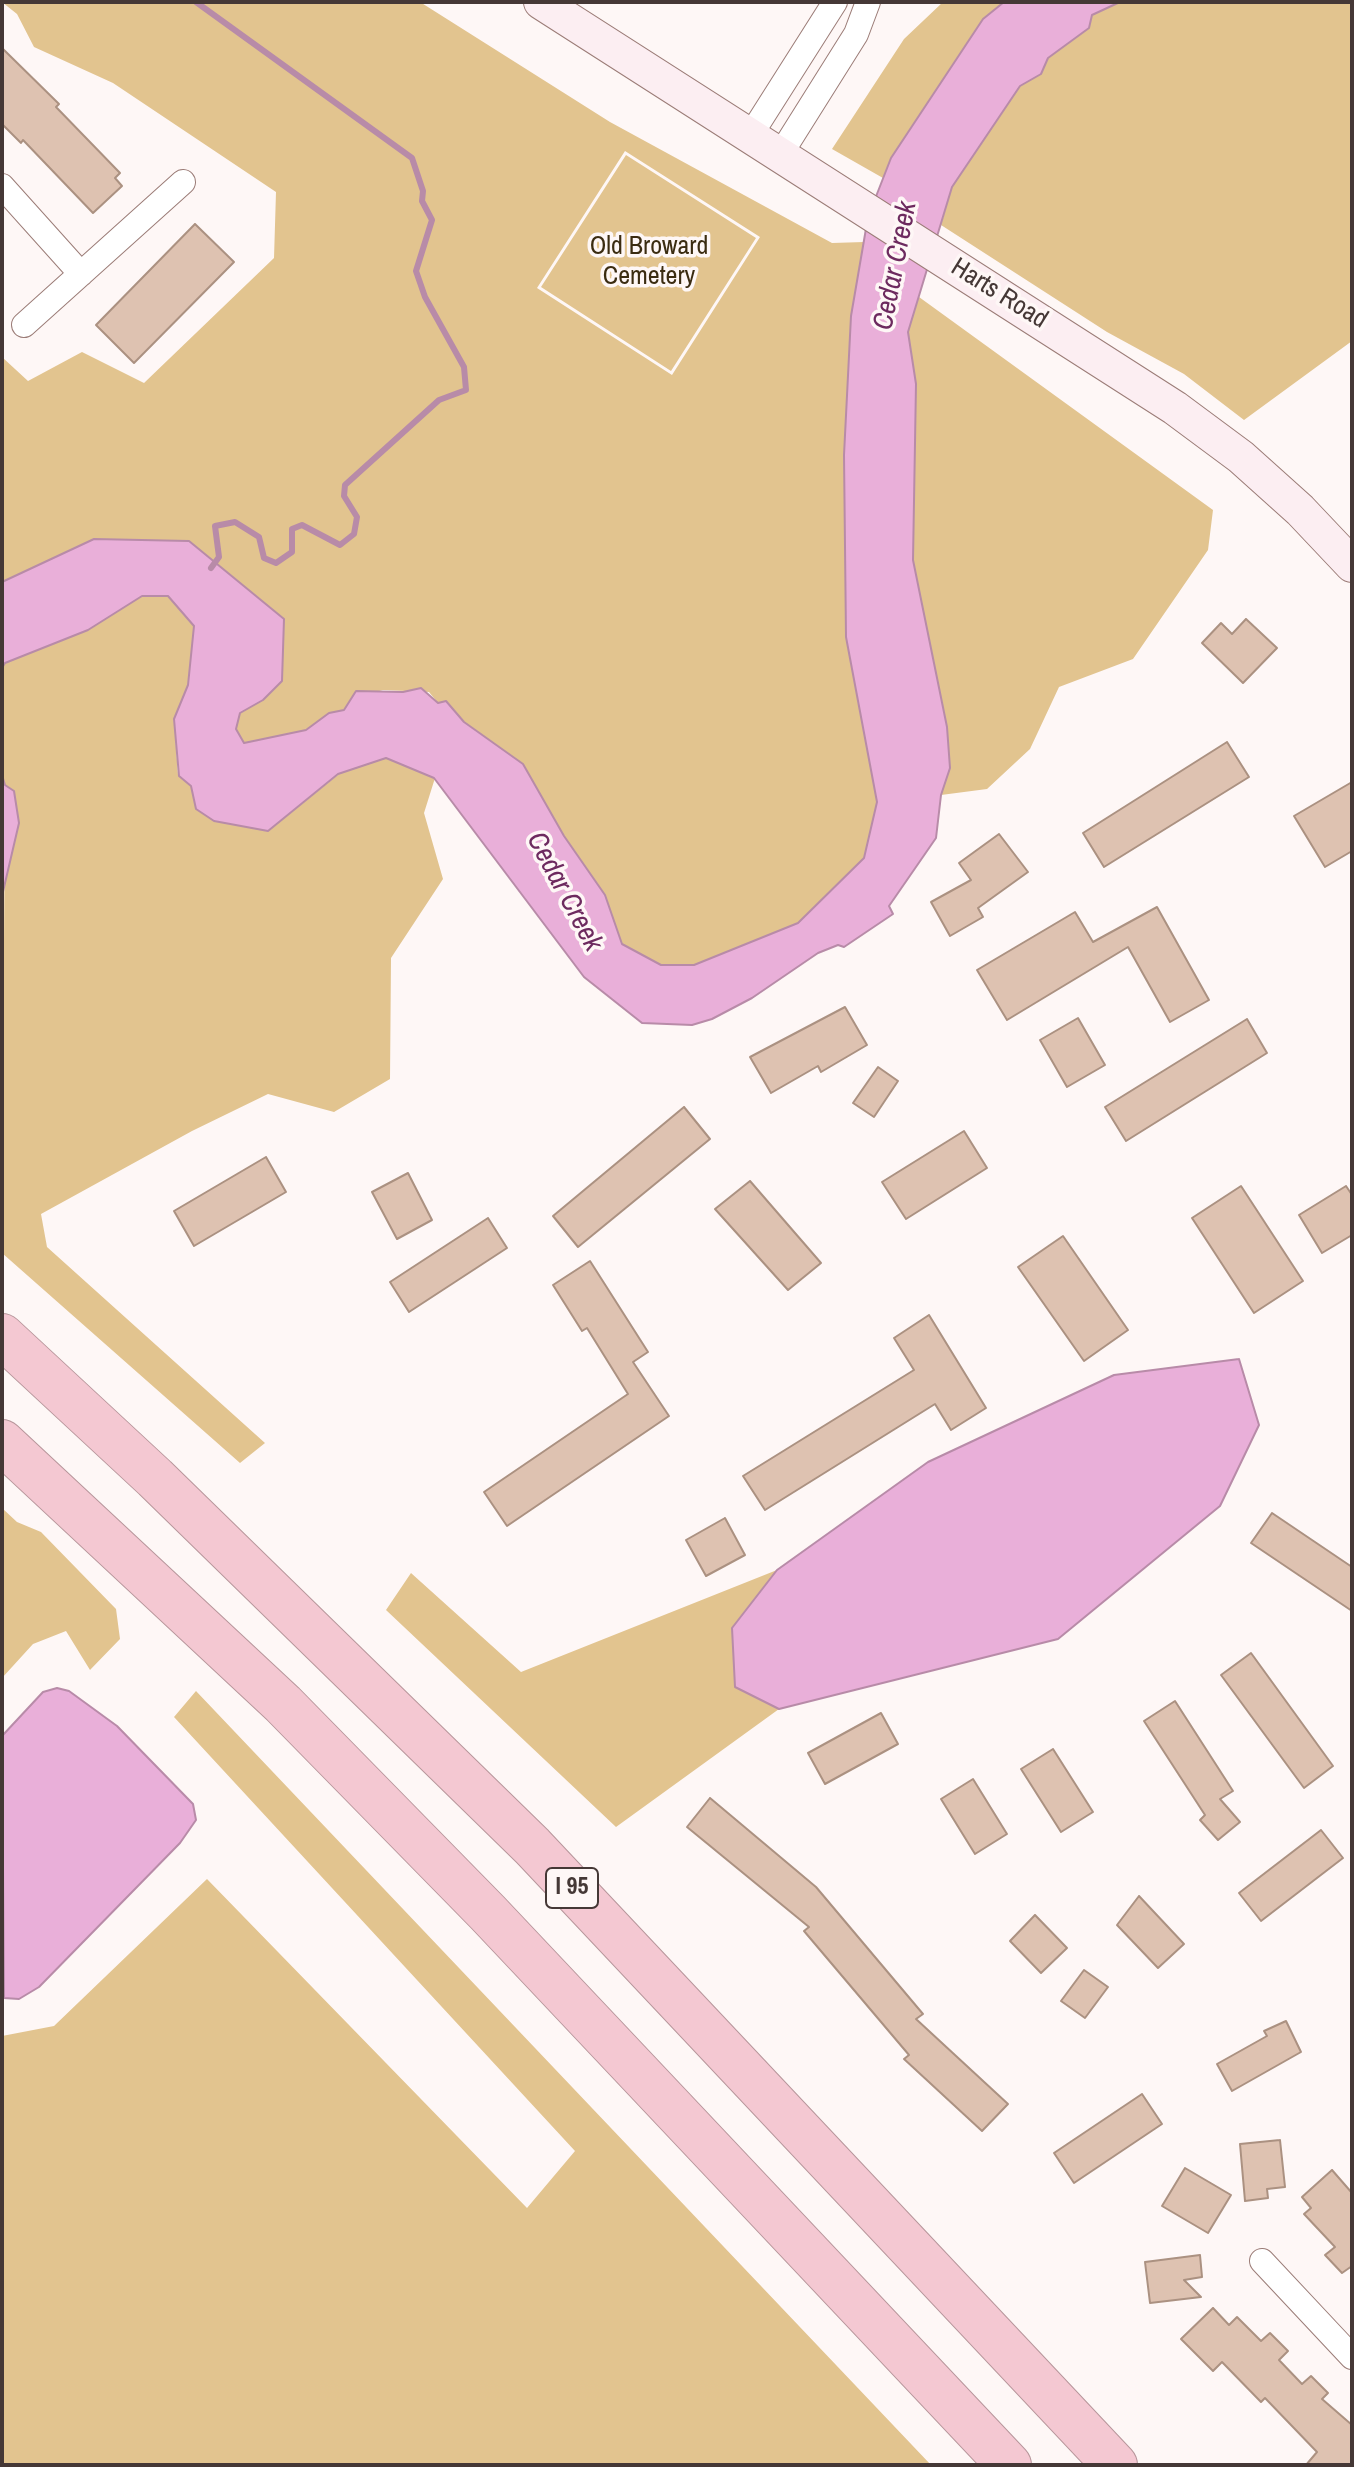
<!DOCTYPE html>
<html>
<head>
<meta charset="utf-8">
<style>
	body { margin:0 }
	#map { position:relative; width:1354px; height:2467px; overflow:hidden; background:#fef7f6; font-family:"Archivo Narrow",sans-serif }
	canvas { display:block }
	.frame { position:absolute; inset:0; border:4px solid #453836; pointer-events:none }
</style>
</head>
<body>
<div id="map">
<canvas width="1354" height="2467"></canvas>
<div class="frame"></div>
</div>
<script>
const ctx = document.querySelector('canvas').getContext('2d');
ctx.lineJoin = 'round';
function fillPath(path, color) { ctx.fillStyle = color; ctx.fill(path, 'evenodd'); }
const toPath = rows => new Path2D(rows.map(r => 'M' + r).join(''));
function trace(path, color, width, dash) { ctx.strokeStyle = color; ctx.lineWidth = width; ctx.lineCap = dash ? 'butt' : 'round'; ctx.setLineDash(dash || []); ctx.stroke(path); }
function label(font, color, halo, rows, align = 'center') {
  ctx.font = font + ' "Archivo Narrow",sans-serif'; ctx.lineWidth = 7; ctx.setLineDash([]); ctx.textBaseline = 'middle'; ctx.strokeStyle = halo; ctx.fillStyle = color; for (const [text, x, y, turn = 0] of rows) {
    ctx.save(); ctx.translate(x, y); ctx.rotate((+turn || 0) * Math.PI / 180); ctx.textAlign = isNaN(turn) ? turn : align; if (halo) ctx.strokeText(text, 0, 0); ctx.fillText(text, 0, 0); ctx.restore();
  }
}
const green = toPath([
	[2,2,420,2,610,122,832,243,864,242,851,316,846,637,877,802,864,858,798,923,694,965,661,965,622,944,605,895,564,836,523,764,464,722,446,702,438,703,429,692,383,690,368,694,344,710,329,713,306,730,244,743,236,729,240,713,263,700,282,681,94,539,2,582,2,357,28,381,82,352,144,383,274,258,276,192,113,83,34,47,17,14],
	[625,151,760,237,672,375,537,288],
	[943,2,1004,2,983,19,891,158,883,178,832,149,904,39],
	[1120,2,1352,2,1352,341,1244,420,1184,374,1107,332,941,225,952,187,1020,86,1041,74,1048,58,1089,28,1092,15],
	[626,155,756,238,671,371,541,287],
	[919,297,1213,510,1208,550,1133,659,1059,687,1030,749,987,789,941,795,950,768,947,727,913,560,916,384,908,332],
	[142,596,168,596,194,626,188,685,174,719,178,775,191,786,196,809,214,821,268,831,339,774,386,758,435,778,424,813,443,879,391,958,390,1079,334,1112,268,1094,192,1131,41,1214,47,1247,265,1443,240,1463,2,1253,5,785,2,775,2,668,5,663,88,630],
	[2,1508,17,1522,41,1532,116,1609,120,1639,90,1670,66,1631,33,1644,2,1678],
	[777,1570,732,1629,735,1687,779,1709,616,1827,386,1610,411,1573,521,1672],
	[196,1691,931,2465,2,2465,2,2036,54,2026,207,1879,527,2208,575,2151,174,1717]
]);
const water = toPath([
	[1004,2,1120,2,1092,15,1089,28,1048,58,1041,74,1020,86,952,187,908,332,916,384,913,560,947,727,950,768,941,795,936,838,889,906,893,914,844,947,838,945,818,953,752,998,712,1019,692,1025,642,1023,584,977,434,778,386,758,338,774,268,831,214,821,196,809,191,786,179,776,174,719,188,685,194,626,168,596,142,596,88,630,5,663,2,668,2,582,94,539,189,541,284,619,282,681,263,700,240,713,236,729,244,743,306,730,329,713,344,710,356,691,403,692,421,688,438,703,446,701,464,722,523,764,564,836,605,895,622,944,661,965,694,965,798,923,864,858,877,802,846,637,844,455,851,316,868,217,891,158,983,19,1004,2],
	[2,775,5,785,14,791,19,823,2,896,2,775],
	[1239,1359,1259,1425,1220,1506,1058,1639,779,1709,735,1687,732,1628,777,1570,928,1462,1114,1375,1239,1359],
	[57,1688,69,1691,117,1726,193,1804,196,1820,180,1843,39,1987,19,1999,4,1998,2,1736,43,1692,57,1688]
]);
const stream = toPath([
	[196,2,412,158,423,191,422,201,432,220,416,271,425,297,464,367,466,390,439,400,345,485,344,496,357,517,354,534,340,545,302,525,292,529,292,552,276,563,264,558,259,537,235,522,215,526,219,557,211,568]
]);
const building = toPath([
	[2,48,59,104,56,107,120,173,115,178,122,186,93,213,23,140,21,143,2,124,2,48],
	[195,224,234,262,134,363,96,325,195,224],
	[1246,619,1277,648,1243,683,1202,643,1221,623,1232,634,1246,619],
	[1227,742,1249,777,1104,867,1083,833,1227,742],
	[1352,782,1352,851,1325,867,1294,816,1352,782],
	[999,834,1028,872,978,908,983,917,950,936,931,902,971,880,959,863,999,834],
	[1157,907,1209,1000,1170,1022,1128,947,1007,1020,977,970,1075,912,1093,942,1157,907],
	[845,1007,867,1045,821,1072,818,1066,771,1093,750,1057,845,1007],
	[1078,1018,1105,1065,1067,1087,1040,1040,1078,1018],
	[1247,1019,1267,1053,1126,1141,1105,1107,1247,1019],
	[878,1067,898,1081,874,1117,853,1103,878,1067],
	[684,1107,710,1139,578,1247,553,1216,684,1107],
	[964,1131,987,1168,906,1219,882,1182,964,1131],
	[266,1157,286,1192,194,1246,174,1211,266,1157],
	[408,1173,432,1220,397,1239,372,1192,408,1173],
	[750,1181,821,1263,788,1290,715,1209,750,1181],
	[1241,1186,1303,1281,1254,1313,1192,1218,1241,1186],
	[1346,1186,1352,1195,1352,1235,1322,1253,1299,1215,1346,1186],
	[488,1218,507,1248,409,1312,390,1282,488,1218],
	[1063,1236,1128,1330,1084,1361,1018,1267,1063,1236],
	[590,1261,648,1352,633,1362,669,1416,507,1526,484,1492,628,1394,587,1328,582,1331,553,1285,590,1261],
	[929,1315,986,1408,951,1430,935,1404,765,1510,743,1476,914,1370,894,1338,929,1315],
	[1272,1513,1352,1567,1352,1611,1251,1543,1272,1513],
	[725,1518,745,1555,706,1576,686,1540,725,1518],
	[1251,1653,1333,1766,1304,1788,1221,1675,1251,1653],
	[1175,1701,1233,1791,1220,1799,1240,1822,1218,1840,1200,1820,1205,1815,1144,1721,1175,1701],
	[881,1713,898,1744,825,1784,808,1753,881,1713],
	[1053,1749,1093,1812,1061,1832,1021,1769,1053,1749],
	[973,1779,1007,1834,975,1854,941,1799,973,1779],
	[710,1798,816,1887,923,2014,916,2019,1008,2104,982,2131,904,2059,909,2055,804,1931,809,1927,687,1827,710,1798],
	[1321,1830,1343,1858,1261,1921,1239,1893,1321,1830],
	[1139,1896,1184,1944,1158,1968,1117,1925,1139,1896],
	[1035,1915,1067,1948,1041,1973,1010,1941,1035,1915],
	[1084,1970,1108,1987,1085,2018,1061,2001,1084,1970],
	[1286,2021,1301,2052,1232,2091,1217,2064,1267,2036,1264,2031,1286,2021],
	[1142,2094,1162,2124,1074,2183,1054,2153,1142,2094],
	[1280,2140,1285,2187,1267,2189,1268,2198,1245,2201,1240,2144,1280,2140],
	[1185,2168,1231,2195,1208,2233,1162,2206,1185,2168],
	[1332,2170,1352,2193,1352,2266,1342,2273,1325,2255,1335,2247,1304,2214,1311,2208,1302,2197,1332,2170],
	[1200,2255,1202,2277,1184,2280,1201,2297,1150,2303,1145,2262,1200,2255],
	[1213,2308,1229,2325,1237,2317,1261,2341,1270,2333,1288,2351,1279,2360,1302,2384,1311,2376,1328,2393,1322,2399,1352,2425,1352,2465,1306,2465,1317,2452,1265,2398,1261,2402,1222,2362,1213,2371,1181,2339,1213,2308]
]);
const street = toPath([
	[750,136,835,2],
	[780,155,856,34,868,2],
	[2,186,81,274],
	[24,325,183,182],
	[1262,2261,1352,2357]
]);
const secondary = toPath([
	[541,2,1175,408,1241,457,1300,510,1352,565]
]);
const highway = toPath([
	[2,1336,155,1478,532,1846,1115,2465],
	[2,1442,283,1704,488,1913,1009,2465]
]);
const shields = [
	[572,1888,52]
];
const shieldNames = [
	["I 95",572,1888]
];
const parkNames = [
	["Old Broward",649,247],
	["Cemetery",649,277]
];
const streetNames = [
	["Harts Road",999,294,32]
];
const waterNames = [
	["Cedar Creek",896,266,-79],
	["Cedar Creek",564,892,62]
];
fillPath(green, '#e2c48f');
fillPath(water, '#e9afd9');
trace(water, '#b88ba8', 2);
trace(stream, '#b88ba8', 6);
fillPath(building, '#dec2b1');
trace(building, '#ab9181', 2);
trace(street, '#9b7c77', 26);
trace(secondary, '#9b7c77', 36);
trace(highway, '#b7969b', 46);
trace(street, '#fff', 24);
trace(secondary, '#fceef2', 34);
trace(highway, '#f4c8d2', 44);
for (const [x, y, w] of shields) { const box = new Path2D(); box.roundRect(x - w / 2, y - 20, w, 40, 6); ctx.fillStyle = '#fef7f6'; ctx.fill(box); trace(box, '#453836', 2); }
label('bold 24px', '#453836', null, shieldNames);
label('26px', '#3b2c11', '#fef7f6', parkNames);
label('26px', '#453836', '#fef7f6', streetNames);
label('italic 28px', '#6d2a5f', '#fef7f6', waterNames);
</script>
</body>
</html>
